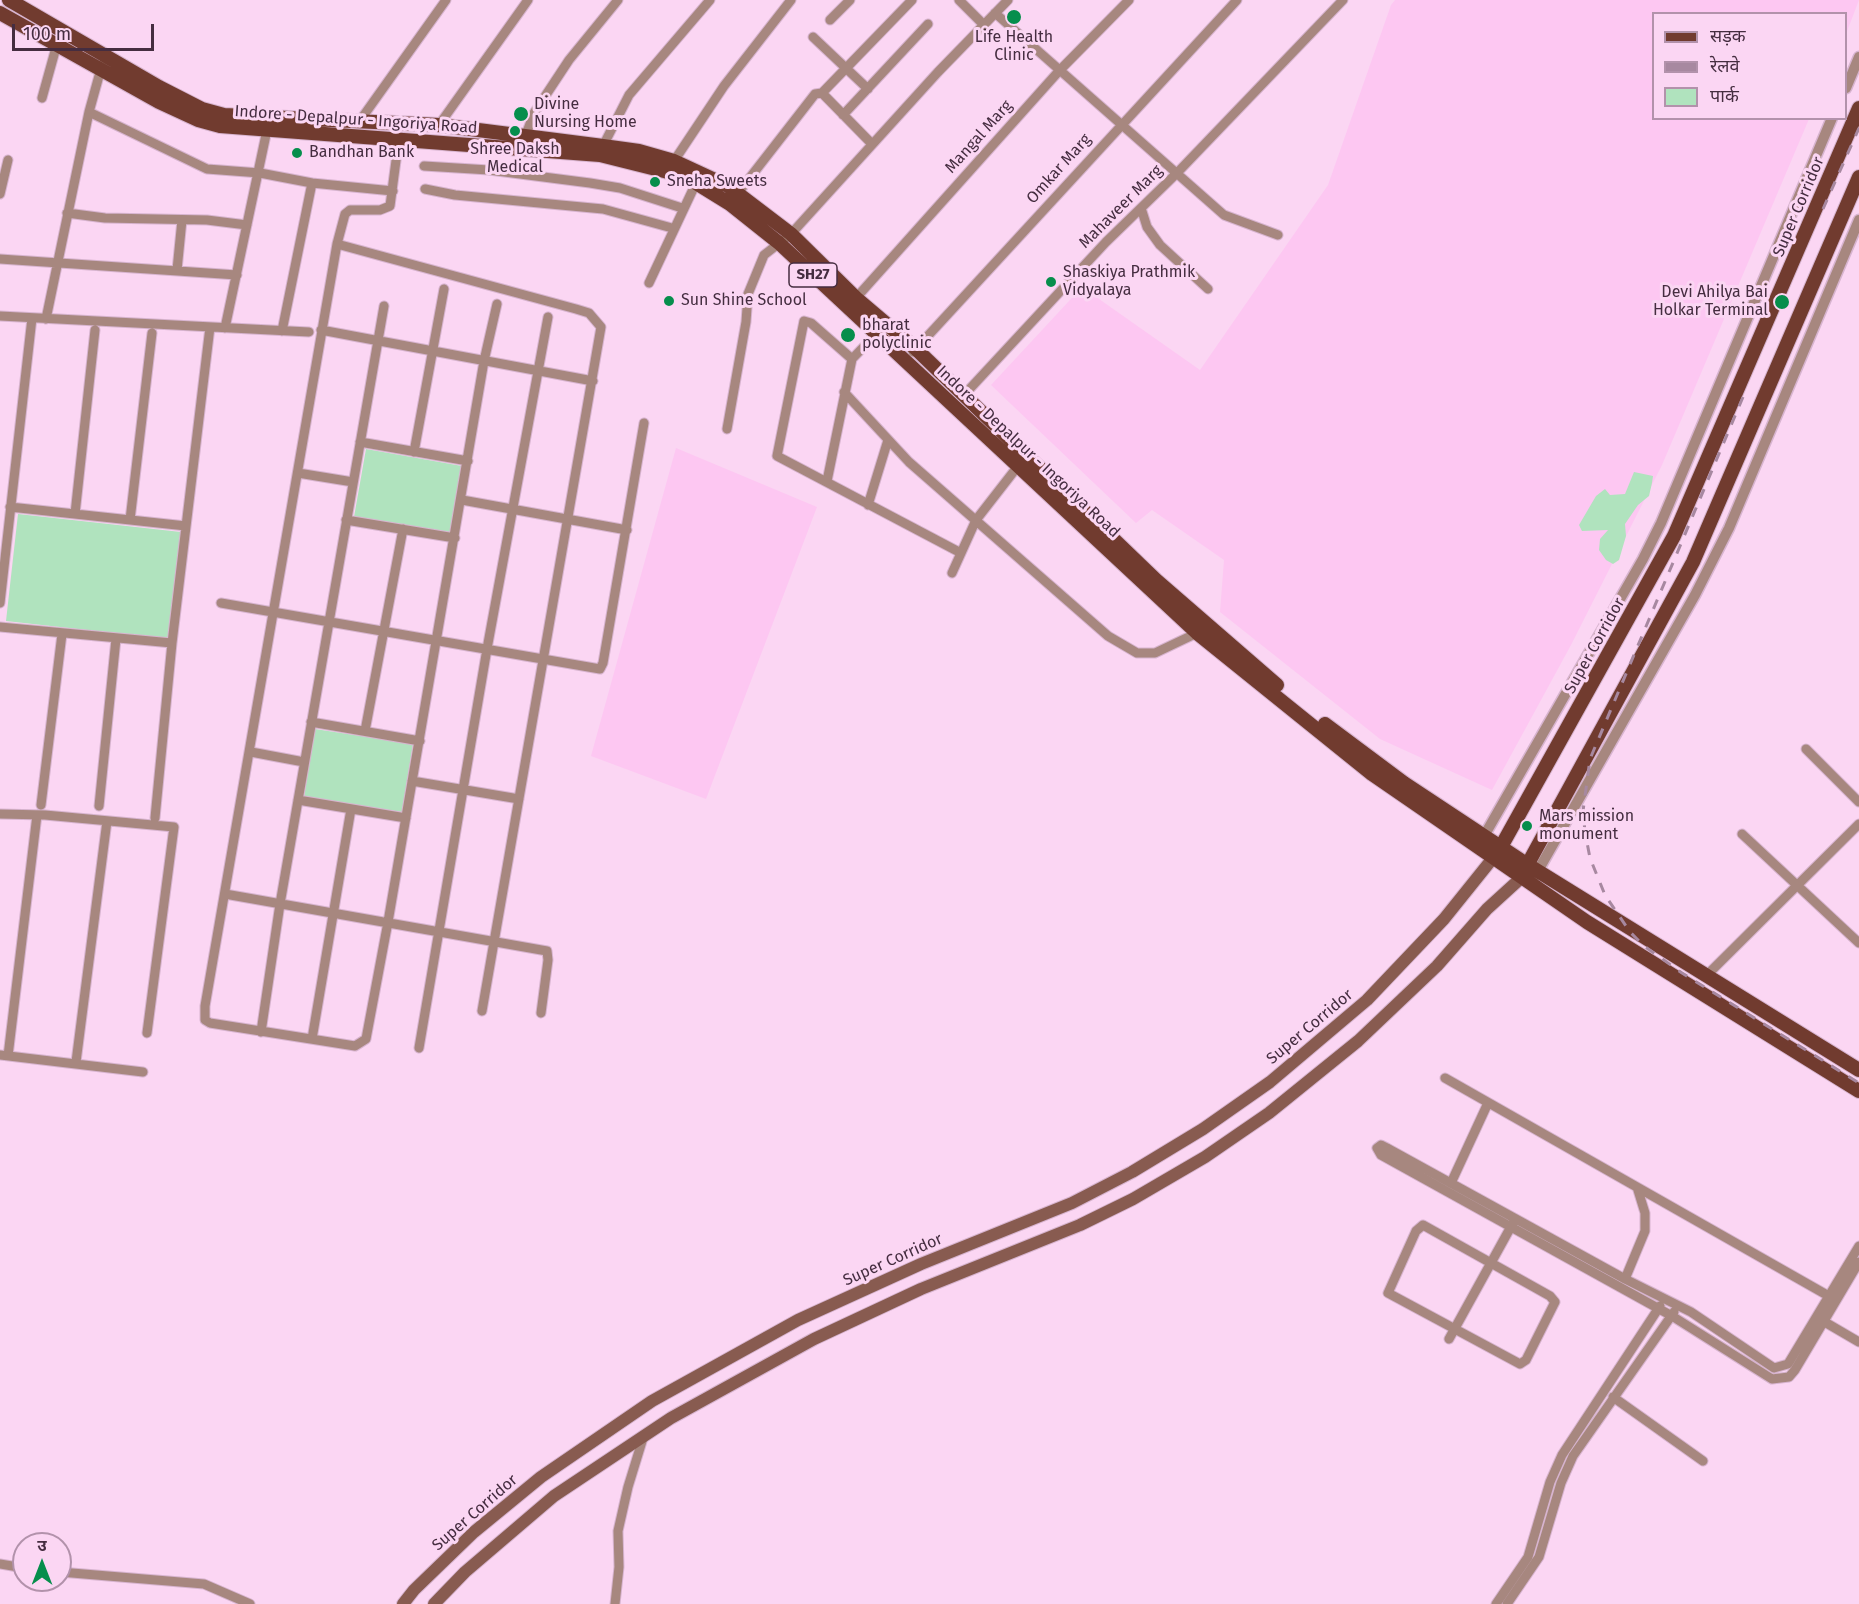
<!DOCTYPE html>
<html>
<head>
<meta charset="utf-8">
<style>
	body { margin:0 }
	#map { position:relative; width:1859px; height:1604px; overflow:hidden; background:#fbd6f3; font-family:"Fira Sans","Noto Sans Devanagari",sans-serif }
	canvas { display:block }
	.legend { position:absolute; left:1652px; top:12px; width:195px; height:108px; box-sizing:border-box; background:#fbd6f3; border:2px solid #b292ab; margin:0; padding:8px 10px; list-style:none; font-size:18px; color:#452d40 }
	.legend li { display:flex; align-items:center; gap:12px; height:30px }
	.legend b { width:30px; border:2px solid #b292ab }
	.north { position:absolute; left:12px; top:1532px; width:60px; height:60px; box-sizing:border-box; background:#fbd6f3; border:2px solid #b292ab; border-radius:50%; rotate:0deg; font-size:16px; font-weight:700; line-height:24px; text-align:center; color:#452d40 }
	.north::after { content:''; display:block; margin:auto; width:21px; height:27px; background:#068e4c; clip-path:polygon(50% 0,100% 100%,50% 72%,0 100%) }
	.scale { position:absolute; left:12px; top:24px; width:142px; height:27px; box-sizing:border-box; border:3px solid #452d40; border-top:0; padding-left:8px; font-size:18px; line-height:21px; white-space:nowrap; color:#452d40; -webkit-text-stroke:4px #fbd6f3; paint-order:stroke }
</style>
</head>
<body>
<div id="map">
<canvas width="1859" height="1604"></canvas>
<ul class="legend">
<li><b style="height:8px;background:#713b2f"></b>सड़क</li>
<li><b style="height:8px;background:#a788a0"></b>रेलवे</li>
<li><b style="height:16px;background:#b0e3be"></b>पार्क</li>
</ul>
<div class="north">उ</div>
<div class="scale">100 m</div>
</div>
<script>
const ctx = document.querySelector('canvas').getContext('2d');
ctx.lineJoin = 'round';
function fillPath(path, color) { ctx.fillStyle = color; ctx.fill(path, 'evenodd'); }
const toPath = rows => new Path2D(rows.map(r => 'M' + r).join(''));
function trace(path, color, width, dash) { ctx.strokeStyle = color; ctx.lineWidth = width; ctx.lineCap = dash ? 'butt' : 'round'; ctx.setLineDash(dash || []); ctx.stroke(path); }
function label(font, color, halo, rows, align = 'center') {
  ctx.font = font + ' "Fira Sans",sans-serif'; ctx.lineWidth = 6; ctx.setLineDash([]); ctx.textBaseline = 'middle'; ctx.strokeStyle = halo; ctx.fillStyle = color; for (const [text, x, y, turn = 0] of rows) {
    ctx.save(); ctx.translate(x, y); ctx.rotate((+turn || 0) * Math.PI / 180); ctx.textAlign = isNaN(turn) ? turn : align; if (halo) ctx.strokeText(text, 0, 0); ctx.fillText(text, 0, 0); ctx.restore();
  }
}
const built = toPath([
	[1395,0,1859,0,1846,34,1846,14,1654,14,1654,118,1809,119,1662,465,1571,645,1492,790,1380,739,1220,612,1224,560,1152,510,1136,523,991,385,1082,287,1200,370,1328,185,1391,5],
	[676,448,817,507,706,799,591,756]
]);
const green = toPath([
	[366,449,462,466,450,533,354,517],
	[1634,472,1653,476,1652,483,1649,496,1638,505,1625,524,1626,536,1619,560,1613,564,1606,560,1599,550,1600,539,1608,530,1582,531,1579,525,1596,496,1605,489,1610,495,1625,494],
	[18,514,181,532,168,639,6,621],
	[315,729,413,744,402,812,304,797]
]);
const minor = toPath([
	[959,0,983,24],
	[995,13,1224,215,1278,235],
	[830,20,850,0],
	[813,37,868,89],
	[822,93,912,0],
	[42,98,57,44],
	[89,112,207,169,260,173,312,183,393,191],
	[843,115,928,24],
	[359,122,446,0],
	[439,125,528,0],
	[525,137,534,113,569,60,618,0],
	[399,138,390,206,380,210,350,210,345,214,337,244,205,1006,205,1020,210,1023,355,1046,366,1039,388,922,484,361,497,304],
	[603,146,629,95,710,0],
	[674,161,724,86,791,0],
	[424,166,489,170,590,183,620,188,682,208],
	[425,189,455,195,603,209,672,228],
	[738,193,815,94,822,93,872,144],
	[0,194,8,160],
	[1141,208,1147,227,1160,245,1208,289],
	[67,213,105,218,207,220,247,225],
	[337,244,576,309,589,313,601,327,482,1011],
	[0,259,237,275],
	[177,270,182,220],
	[649,283,696,183],
	[856,298,1059,71,1129,0],
	[0,316,309,332],
	[46,319,89,112,102,65],
	[225,328,267,130],
	[321,330,593,381],
	[282,331,312,183],
	[913,352,1237,0],
	[852,359,811,323,804,321,777,456,961,553],
	[844,392,909,462,1108,636,1137,653,1155,653,1197,633],
	[964,395,1106,242,1177,173,1343,0],
	[727,429,746,322,748,294,764,255,791,234,938,72,1008,0],
	[360,442,468,461],
	[414,452,444,289],
	[298,473,353,482],
	[827,481,852,359,876,334],
	[462,500,627,530],
	[868,505,888,440],
	[10,507,186,526],
	[75,514,95,330],
	[130,520,152,333],
	[346,520,455,538],
	[952,573,976,520,1018,466],
	[0,603,32,318],
	[221,603,600,669,603,663,644,423],
	[0,627,172,643],
	[311,722,420,741],
	[365,731,403,529],
	[1806,749,1859,802],
	[251,752,304,762],
	[412,781,519,799],
	[298,800,406,818],
	[41,805,62,634],
	[99,806,116,639],
	[0,814,45,815,174,827,147,1033],
	[155,818,172,643,210,327],
	[1742,834,1859,943],
	[225,894,547,951,548,960,541,1013],
	[1706,976,1859,824],
	[261,1032,280,904,384,306],
	[312,1039,351,809],
	[419,1048,487,649,548,317],
	[0,1055,143,1072],
	[8,1056,37,815],
	[76,1062,107,821],
	[1445,1078,1834,1299],
	[1451,1183,1488,1103],
	[1423,1225,1550,1296,1555,1302,1526,1360,1520,1364,1388,1293,1416,1231,1423,1225],
	[1859,1246,1788,1364,1774,1368,1691,1312,1625,1279,1387,1148,1381,1145,1377,1148,1381,1155,1672,1316,1772,1379,1789,1377,1795,1370,1859,1262],
	[1625,1279,1645,1231,1645,1213,1637,1187],
	[1823,1321,1859,1342],
	[1449,1339,1513,1223],
	[1613,1397,1703,1461],
	[0,1564,24,1568],
	[60,1572,204,1584,250,1604],
	[615,1604,619,1567,618,1531,628,1487,644,1435],
	[1496,1604,1528,1557,1550,1482,1562,1455,1660,1306],
	[1507,1604,1539,1557,1561,1483,1573,1456,1674,1312]
]);
const tertiary = toPath([
	[1846,88,1859,57],
	[1480,843,1643,559,1661,523,1832,118],
	[1535,876,1695,595,1729,528,1859,220]
]);
const secondary = toPath([
	[403,1604,414,1590,474,1532,541,1477,652,1401,798,1320,921,1264,1072,1203,1132,1172,1203,1129,1270,1082,1367,1000,1444,919,1493,858],
	[434,1604,465,1572,554,1496,671,1418,814,1339,921,1289,1080,1225,1133,1199,1205,1157,1269,1113,1358,1041,1437,966,1487,909,1521,878]
]);
const primary = toPath([
	[9,0,159,87,202,109,224,115,439,125,603,146,639,151,674,161,728,186,791,234,856,298,916,349,1156,580,1277,685],
	[0,13,159,102,198,120,220,126,600,155,668,172,696,183,730,204,779,243,1197,633,1372,774,1587,922,1859,1091],
	[1325,724,1404,783,1528,865,1859,1070],
	[1497,854,1674,536,1859,108],
	[1524,871,1693,562,1859,177]
]);
const rail = toPath([
	[1823,209,1859,128],
	[1743,397,1590,759,1583,811,1585,832,1590,858,1605,895,1630,932,1644,946,1682,973,1859,1083]
]);
const markers = [
	[1014,17,8,"#068e4c"],
	[521,114,8,"#068e4c"],
	[515,131,6,"#068e4c"],
	[297,153,6,"#068e4c"],
	[655,182,6,"#068e4c"],
	[1051,282,6,"#068e4c"],
	[669,301,6,"#068e4c"],
	[1782,302,8,"#068e4c"],
	[848,335,8,"#068e4c"],
	[1527,826,6,"#068e4c"]
];
const shields = [
	[813,275,48]
];
const shieldNames = [
	["SH27",813,275]
];
const poiNames = [
	["Life Health",1014,38,"center"],
	["Clinic",1014,56,"center"],
	["Divine",534,105],
	["Nursing Home",534,123],
	["Shree Daksh",515,150,"center"],
	["Medical",515,168,"center"],
	["Bandhan Bank",309,153],
	["Sneha Sweets",667,182],
	["Shaskiya Prathmik",1063,273],
	["Vidyalaya",1063,291],
	["Devi Ahilya Bai",1768,293,"right"],
	["Holkar Terminal",1768,311,"right"],
	["Sun Shine School",681,301],
	["bharat",862,326],
	["polyclinic",862,344],
	["Mars mission",1539,817],
	["monument",1539,835]
];
const streetNames = [
	["Indore - Depalpur - Ingoriya Road",356,120,4],
	["Mangal Marg",979,137,-48],
	["Omkar Marg",1059,169,-48],
	["Mahaveer Marg",1121,207,-45],
	["Super Corridor",1799,207,-67],
	["Indore - Depalpur - Ingoriya Road",1028,452,43],
	["Super Corridor",1595,646,-61],
	["Super Corridor",1310,1027,-40],
	["Super Corridor",893,1260,-24],
	["Super Corridor",475,1513,-41]
];
fillPath(built, '#fdc7f2');
fillPath(green, '#b0e3be');
trace(minor, '#d7b4cf', 11);
trace(tertiary, '#d7b4cf', 13);
trace(secondary, '#d7b4cf', 14);
trace(primary, '#d7b4cf', 16);
trace(minor, '#a7877f', 9);
trace(tertiary, '#a7877f', 10);
trace(secondary, '#885b50', 12);
trace(primary, '#713b2f', 14);
trace(rail, '#a788a0', 3, [10, 10]);
for (const [x, y, r, color] of markers) { const dot = new Path2D(); dot.arc(x, y, r, 0, 2 * Math.PI); ctx.fillStyle = color; ctx.fill(dot); trace(dot, '#fbd6f3', 2); }
for (const [x, y, w] of shields) { const box = new Path2D(); box.roundRect(x - w / 2, y - 12, w, 24, 4.5); ctx.fillStyle = '#fbd6f3'; ctx.fill(box); trace(box, '#452d40', 1.5); }
label('bold 15px', '#452d40', null, shieldNames);
label('16px', '#452d40', '#fbd6f3', poiNames, 'left');
label('16px', '#452d40', '#fbd6f3', streetNames);
</script>
</body>
</html>
